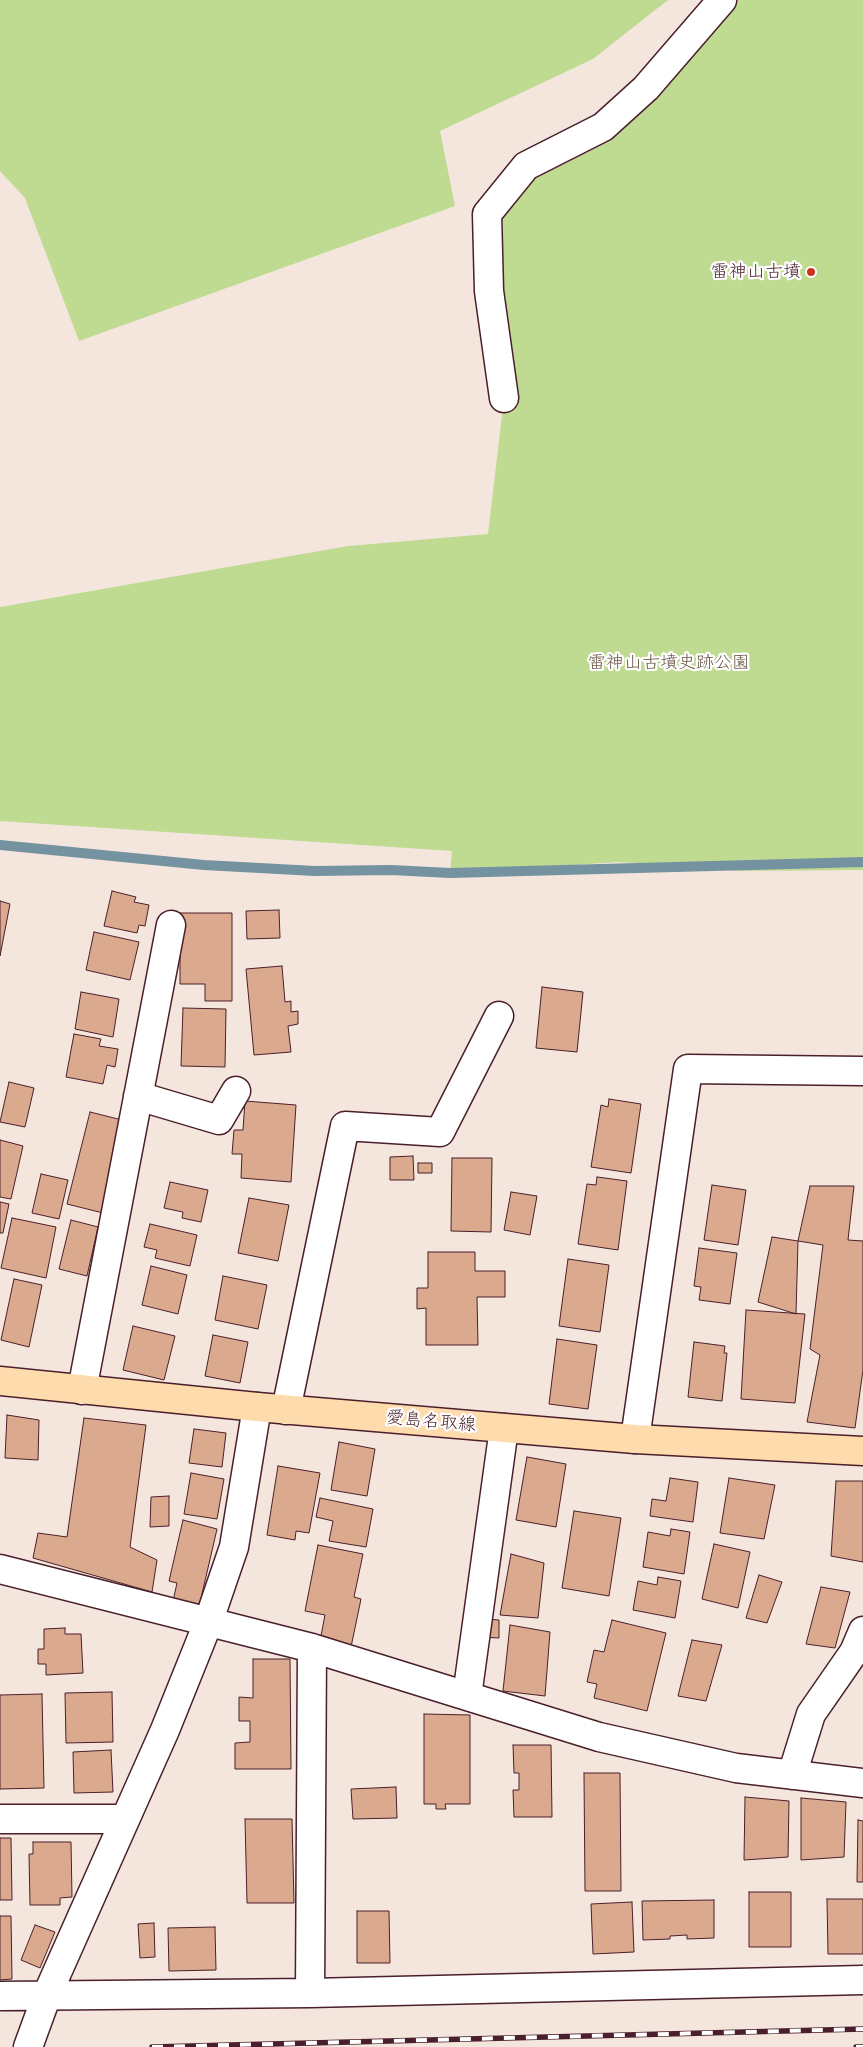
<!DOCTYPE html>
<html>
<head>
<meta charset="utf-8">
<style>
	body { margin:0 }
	canvas { display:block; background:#f4e6dd }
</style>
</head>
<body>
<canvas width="863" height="2047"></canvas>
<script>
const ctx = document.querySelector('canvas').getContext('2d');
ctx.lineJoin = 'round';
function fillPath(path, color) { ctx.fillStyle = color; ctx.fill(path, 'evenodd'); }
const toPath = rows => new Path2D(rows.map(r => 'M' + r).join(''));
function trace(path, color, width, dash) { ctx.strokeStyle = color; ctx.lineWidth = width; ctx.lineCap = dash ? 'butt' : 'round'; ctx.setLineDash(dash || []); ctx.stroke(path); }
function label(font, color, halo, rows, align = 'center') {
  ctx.font = font + ' Pangolin,"Klee One",sans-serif'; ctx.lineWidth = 4.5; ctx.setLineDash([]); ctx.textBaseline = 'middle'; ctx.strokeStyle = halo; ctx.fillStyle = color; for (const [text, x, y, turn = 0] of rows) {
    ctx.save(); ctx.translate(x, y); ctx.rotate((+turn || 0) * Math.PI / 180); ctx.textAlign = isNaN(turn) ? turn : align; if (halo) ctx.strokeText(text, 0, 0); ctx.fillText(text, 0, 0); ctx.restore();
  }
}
const green = toPath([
	[0,0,668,0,593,59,440,131,455,206,79,341,25,198,0,171],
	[732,0,863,0,863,870,742,871,619,862,450,873,452,851,0,821,0,607,348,546,488,534,504,398,487,214]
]);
const stream = toPath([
	[0,845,204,865,315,871,391,870,450,873,863,862]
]);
const building = toPath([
	[112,891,136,897,134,902,149,905,145,926,139,925,137,933,104,926,112,891],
	[0,901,10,904,0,956,0,901],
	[279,910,280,938,247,939,246,911,279,910],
	[180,913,232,913,232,1001,205,1001,205,984,180,984,180,913],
	[94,932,139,942,130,980,86,970,94,932],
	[282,966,285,1002,291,1001,291,1012,298,1011,298,1024,288,1026,291,1052,254,1055,246,969,282,966],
	[542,987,583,992,577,1052,536,1048,542,987],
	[81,992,119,999,113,1037,75,1029,81,992],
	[183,1008,226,1009,225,1067,181,1066,183,1008],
	[74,1034,101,1039,99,1046,118,1049,115,1067,107,1065,103,1084,66,1077,74,1034],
	[9,1082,34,1088,25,1127,0,1122,9,1082],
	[609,1099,641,1104,631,1173,591,1167,601,1105,608,1107,609,1099],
	[245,1101,296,1105,291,1182,241,1178,242,1154,232,1154,234,1130,243,1130,245,1101],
	[90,1112,126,1121,103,1213,67,1204,90,1112],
	[0,1140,23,1146,11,1199,0,1197,0,1140],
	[413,1156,414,1180,390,1180,390,1157,413,1156],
	[452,1158,492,1158,491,1232,451,1231,452,1158],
	[418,1163,432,1163,432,1173,418,1173,418,1163],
	[41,1174,68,1180,59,1219,32,1213,41,1174],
	[597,1177,627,1181,618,1250,578,1244,587,1184,596,1185,597,1177],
	[170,1182,208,1190,201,1222,182,1218,183,1212,164,1208,170,1182],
	[712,1185,746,1190,738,1245,704,1240,712,1185],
	[810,1186,854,1186,848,1240,863,1241,863,1370,855,1428,807,1422,820,1355,810,1349,823,1245,798,1241,810,1186],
	[511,1192,537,1196,530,1235,504,1230,511,1192],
	[249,1198,289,1205,278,1261,238,1253,249,1198],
	[0,1202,9,1204,3,1233,0,1233,0,1202],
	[12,1218,56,1227,46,1278,1,1268,12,1218],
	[71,1220,98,1227,87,1276,59,1269,71,1220],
	[150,1224,197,1235,190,1266,155,1258,157,1250,144,1247,150,1224],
	[772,1237,798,1241,796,1314,758,1302,772,1237],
	[699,1248,737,1253,730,1304,699,1300,701,1287,694,1286,699,1248],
	[428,1252,475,1252,475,1271,505,1271,505,1297,477,1297,478,1345,426,1345,426,1308,417,1309,417,1288,428,1288,428,1252],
	[568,1259,609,1265,600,1332,559,1326,568,1259],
	[151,1266,187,1275,178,1314,142,1305,151,1266],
	[223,1276,267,1285,258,1329,215,1320,223,1276],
	[14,1279,42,1285,29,1347,1,1340,14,1279],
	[746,1310,805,1314,795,1403,741,1399,746,1310],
	[133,1326,175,1336,164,1380,123,1370,133,1326],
	[213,1335,248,1342,240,1383,205,1376,213,1335],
	[557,1339,597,1345,588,1409,549,1404,557,1339],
	[694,1342,725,1346,724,1353,727,1353,722,1401,688,1397,694,1342],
	[7,1415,39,1420,38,1460,5,1458,7,1415],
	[84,1418,146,1425,130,1547,157,1560,152,1592,33,1558,38,1533,67,1537,84,1418],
	[194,1429,226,1433,222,1467,189,1463,194,1429],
	[339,1442,375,1449,367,1496,331,1490,339,1442],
	[527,1457,566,1464,556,1527,516,1520,527,1457],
	[278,1466,320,1473,309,1533,296,1531,295,1540,267,1535,278,1466],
	[191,1473,224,1479,217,1519,184,1514,191,1473],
	[670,1478,698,1482,693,1522,650,1516,652,1499,666,1501,670,1478],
	[729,1478,775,1485,764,1539,720,1533,729,1478],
	[836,1481,863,1481,863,1562,831,1556,836,1481],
	[169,1496,169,1526,150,1527,151,1497,169,1496],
	[320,1498,373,1509,366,1547,329,1541,333,1521,316,1517,320,1498],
	[574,1511,621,1518,609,1596,562,1588,574,1511],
	[183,1520,217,1529,199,1607,173,1601,177,1583,169,1581,183,1520],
	[671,1529,690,1532,684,1574,643,1567,648,1532,670,1536,671,1529],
	[714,1544,750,1552,738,1608,702,1599,714,1544],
	[318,1545,363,1554,354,1597,361,1599,351,1647,320,1641,325,1615,305,1611,318,1545],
	[511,1554,544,1563,538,1618,500,1615,511,1554],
	[759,1575,782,1582,767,1623,746,1618,759,1575],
	[658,1577,681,1581,675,1618,633,1610,638,1581,657,1585,658,1577],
	[821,1587,850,1592,835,1648,806,1644,821,1587],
	[487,1619,499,1620,499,1638,481,1637,487,1619],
	[612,1620,666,1633,647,1711,594,1698,597,1684,587,1682,594,1650,604,1652,612,1620],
	[510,1625,550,1632,545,1696,503,1691,510,1625],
	[65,1628,65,1634,81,1634,83,1673,46,1675,46,1664,38,1664,38,1649,44,1649,44,1629,65,1628],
	[692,1640,722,1645,706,1701,678,1696,692,1640],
	[253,1659,290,1659,291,1769,235,1769,235,1743,250,1742,250,1721,239,1721,239,1697,253,1698,253,1659],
	[112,1692,113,1742,66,1743,65,1693,112,1692],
	[42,1694,44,1788,0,1789,0,1695,42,1694],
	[424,1714,470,1715,470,1804,445,1804,446,1809,436,1809,436,1804,424,1804,424,1714],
	[513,1745,551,1745,552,1817,514,1817,513,1790,519,1790,519,1773,514,1773,513,1745],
	[111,1750,113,1792,74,1793,73,1752,111,1750],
	[584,1773,620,1773,621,1891,585,1891,584,1773],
	[396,1787,397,1818,353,1819,351,1789,396,1787],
	[745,1797,789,1801,788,1857,744,1860,745,1797],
	[801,1798,846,1802,844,1857,801,1860,801,1798],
	[245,1819,292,1819,294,1903,247,1903,245,1819],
	[858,1820,863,1821,863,1882,857,1882,858,1820],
	[0,1838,11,1838,12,1900,0,1900,0,1838],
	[33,1842,71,1842,72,1897,60,1898,60,1905,30,1905,29,1854,33,1854,33,1842],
	[749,1892,791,1892,791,1947,749,1947,749,1892],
	[827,1899,863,1899,863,1954,828,1954,827,1899],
	[714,1900,714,1938,687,1939,687,1935,670,1936,670,1939,643,1940,642,1901,714,1900],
	[632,1902,634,1952,593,1954,591,1904,632,1902],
	[357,1911,389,1911,390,1963,357,1963,357,1911],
	[0,1916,11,1916,12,1979,0,1980,0,1916],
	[154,1923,155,1957,140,1958,138,1924,154,1923],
	[35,1925,55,1932,40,1968,21,1960,35,1925],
	[215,1927,216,1970,169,1971,168,1928,215,1927]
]);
const minor = toPath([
	[504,398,489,291,487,214,526,166,603,127,646,88,722,0],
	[138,1096,219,1120,236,1091],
	[82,1390,171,925],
	[286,1410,345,1126,440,1132,499,1016],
	[635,1439,688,1069,863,1071],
	[0,1569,312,1648,599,1737,736,1768,863,1783],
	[467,1696,504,1428],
	[792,1775,811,1714,854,1652,863,1631],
	[0,1819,124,1819],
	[310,1993,312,1648],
	[0,1996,310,1993,863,1980],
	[28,2047,47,1995,165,1730,208,1623,234,1547,257,1407]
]);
const major = toPath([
	[0,1381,257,1407,635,1439,863,1451]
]);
const rail = toPath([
	[152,2047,863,2029],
	[856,2047,863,2047]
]);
const markers = [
	[811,272,5,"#c8321e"]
];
const poiNames = [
	["雷神山古墳",801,272]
];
const parkNames = [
	["雷神山古墳史跡公園",669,663]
];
const streetNames = [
	["愛島名取線",431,1422,5]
];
fillPath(green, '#bfdb92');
trace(stream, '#7492a0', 10);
fillPath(building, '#dbaa8e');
trace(building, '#4a1f2b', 1);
trace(minor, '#4a1f2b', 31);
trace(major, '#4a1f2b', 31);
trace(minor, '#fff', 28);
trace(major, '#fedbac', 28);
trace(rail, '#4a1f2b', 5.5);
trace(rail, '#fff', 4, [11]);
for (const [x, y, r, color] of markers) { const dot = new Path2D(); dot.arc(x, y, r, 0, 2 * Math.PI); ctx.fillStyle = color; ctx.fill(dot); trace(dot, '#fff', 2); }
label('18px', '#4a1f2b', '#fff', poiNames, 'right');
label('18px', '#6d574a', '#fff', parkNames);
label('18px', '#4a1f2b', '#fff', streetNames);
</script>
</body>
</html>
